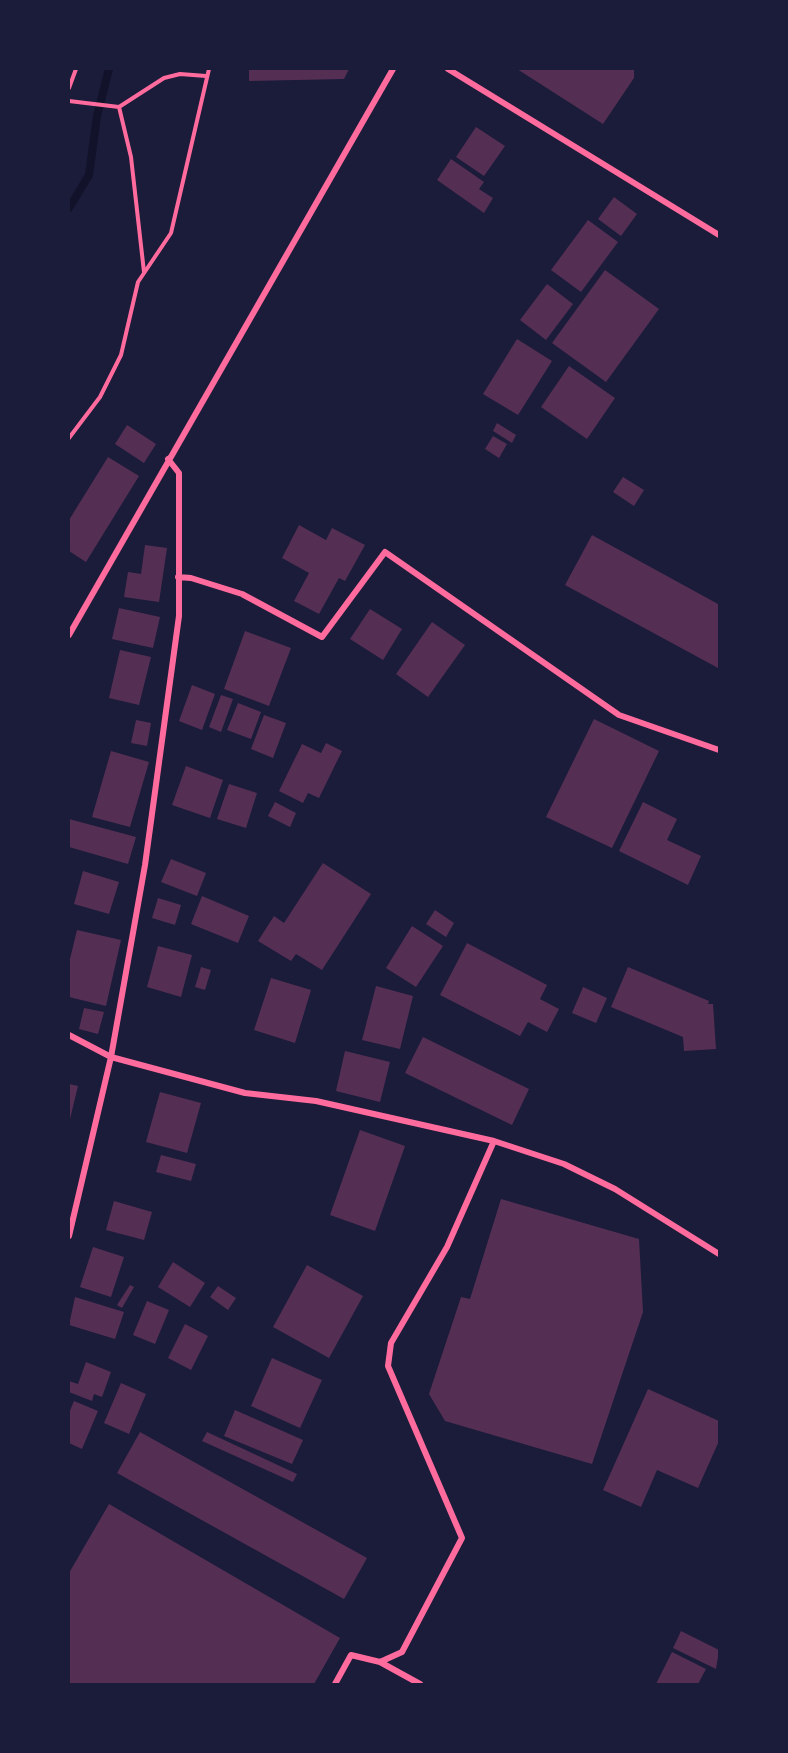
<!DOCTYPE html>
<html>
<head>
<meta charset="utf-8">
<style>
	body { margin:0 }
	#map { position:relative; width:788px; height:1753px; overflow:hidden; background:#1b1b3a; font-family:"Asap Condensed",sans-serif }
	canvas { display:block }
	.frame { position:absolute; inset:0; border:70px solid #1b1b3a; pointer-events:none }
</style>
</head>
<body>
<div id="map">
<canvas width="788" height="1753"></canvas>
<div class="frame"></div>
</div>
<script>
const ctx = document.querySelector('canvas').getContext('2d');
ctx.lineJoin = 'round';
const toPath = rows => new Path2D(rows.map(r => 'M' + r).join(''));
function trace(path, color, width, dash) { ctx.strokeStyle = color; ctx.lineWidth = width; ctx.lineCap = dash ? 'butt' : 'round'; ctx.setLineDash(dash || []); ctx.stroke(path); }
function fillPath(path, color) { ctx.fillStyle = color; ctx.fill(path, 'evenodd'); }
const stream = toPath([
	[69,208,89,175,97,116,109,69]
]);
const building = toPath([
	[249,69,349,69,344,79,249,81],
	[517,69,634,69,634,78,603,124],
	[476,127,505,146,484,176,456,157],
	[451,159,484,182,479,189,493,198,484,213,437,180],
	[614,197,637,214,621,236,598,219],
	[588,220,618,242,581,292,551,270],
	[605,270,659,309,606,382,552,343],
	[547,284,573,304,546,340,520,320],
	[517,339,552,361,518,415,483,394],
	[569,366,615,398,587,439,541,407],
	[497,423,516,435,512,443,493,431],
	[127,425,156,444,144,463,115,444],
	[493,436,507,444,499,458,485,449],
	[108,457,139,476,86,562,69,551,69,520],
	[623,477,644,490,634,506,613,492],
	[299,525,326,540,332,528,365,545,345,581,339,578,319,614,294,601,309,573,282,558],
	[592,535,718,604,718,668,565,585],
	[145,545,167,548,159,602,124,597,128,572,141,574],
	[119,608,160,617,153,648,112,639],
	[370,609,402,629,383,660,350,639],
	[432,622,465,645,428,697,396,674],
	[245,631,291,648,269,706,224,689],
	[120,650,151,657,139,705,109,698],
	[192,685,215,694,202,730,179,721],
	[221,695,233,699,221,732,209,727],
	[238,703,261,712,251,739,227,730],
	[264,715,286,723,273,758,251,749],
	[594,719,659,751,612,848,546,817],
	[136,720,151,723,147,746,131,743],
	[326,743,342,751,319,798,308,793,303,803,279,791,302,744,321,753],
	[111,751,149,762,130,827,92,817],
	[186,766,223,780,210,818,172,805],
	[229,784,257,793,246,828,217,819],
	[275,802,296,813,290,827,268,816],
	[643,802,677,819,667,840,701,856,688,885,619,851],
	[69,819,136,837,128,864,69,847],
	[171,859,206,873,197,896,161,882],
	[323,863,371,894,322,970,296,954,291,961,258,941,274,916,284,923],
	[83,871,119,882,109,914,74,904],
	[202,896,249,916,238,943,191,924],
	[158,898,181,905,175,925,152,918],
	[435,910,454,923,446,937,426,924],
	[412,926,443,946,416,987,386,968],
	[77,930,121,940,106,1006,69,997,69,963],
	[467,943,547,985,540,999,559,1009,547,1032,528,1022,520,1036,440,995],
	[158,946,192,955,181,997,147,987],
	[201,967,211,970,205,990,195,987],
	[628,967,709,1001,708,1004,713,1004,716,1049,684,1051,683,1037,611,1007],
	[271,978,311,990,295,1043,254,1030],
	[376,986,413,996,400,1049,362,1040],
	[583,987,607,998,596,1023,572,1013],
	[84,1008,104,1012,98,1034,79,1029],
	[423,1037,529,1089,512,1125,405,1073],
	[345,1051,390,1062,380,1102,336,1091],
	[69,1084,78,1086,70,1119,69,1119],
	[160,1092,201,1103,187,1153,146,1142],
	[360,1130,405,1146,375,1231,330,1215],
	[161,1155,196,1164,191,1181,156,1172],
	[501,1199,639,1239,643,1312,592,1464,445,1421,429,1394,461,1297,470,1299],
	[114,1201,152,1212,144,1240,106,1230],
	[93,1247,124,1257,111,1297,80,1287],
	[173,1262,205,1283,190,1307,158,1287],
	[307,1265,363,1296,329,1358,273,1327],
	[130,1285,134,1287,122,1308,117,1305],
	[218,1286,236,1298,228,1310,210,1297],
	[75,1297,124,1312,115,1339,69,1325],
	[147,1301,169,1310,155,1344,133,1335],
	[185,1324,208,1336,191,1370,168,1358],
	[272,1358,322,1380,300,1428,251,1406],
	[86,1362,111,1372,102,1397,94,1394,92,1401,69,1392,69,1381,78,1384],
	[121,1383,146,1394,129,1434,104,1423],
	[648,1389,719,1421,719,1441,698,1488,657,1470,641,1507,603,1490],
	[74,1401,98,1411,82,1449,69,1443,69,1413],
	[235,1410,303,1440,292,1464,224,1436],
	[140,1432,367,1558,344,1599,117,1473],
	[207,1432,297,1474,293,1482,202,1441],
	[109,1504,340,1638,314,1684,69,1684,69,1573],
	[681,1631,719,1650,716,1669,673,1648],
	[672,1652,706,1669,698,1684,656,1684]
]);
const path = toPath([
	[69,88,76,69],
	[69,101,119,107,164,78,180,74,206,76],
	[119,107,131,157,144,272],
	[69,438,100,397,121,355,138,282,171,233,209,69]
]);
const minor = toPath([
	[448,69,719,235],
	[178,577,191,578,242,594,322,637,385,552,619,715,719,750],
	[69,635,393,69],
	[69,1035,111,1057,245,1093,316,1101,494,1141,564,1164,615,1189,719,1254],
	[69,1236,111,1057,145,865,179,616,179,473,168,459],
	[380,1662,420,1684],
	[335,1684,351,1655,380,1662,402,1652,462,1538,388,1366,391,1343,447,1247,494,1141]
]);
trace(stream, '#12122b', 8);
fillPath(building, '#542f53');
trace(path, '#ff6b9d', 4);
trace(minor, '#ff6b9d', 6);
</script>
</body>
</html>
